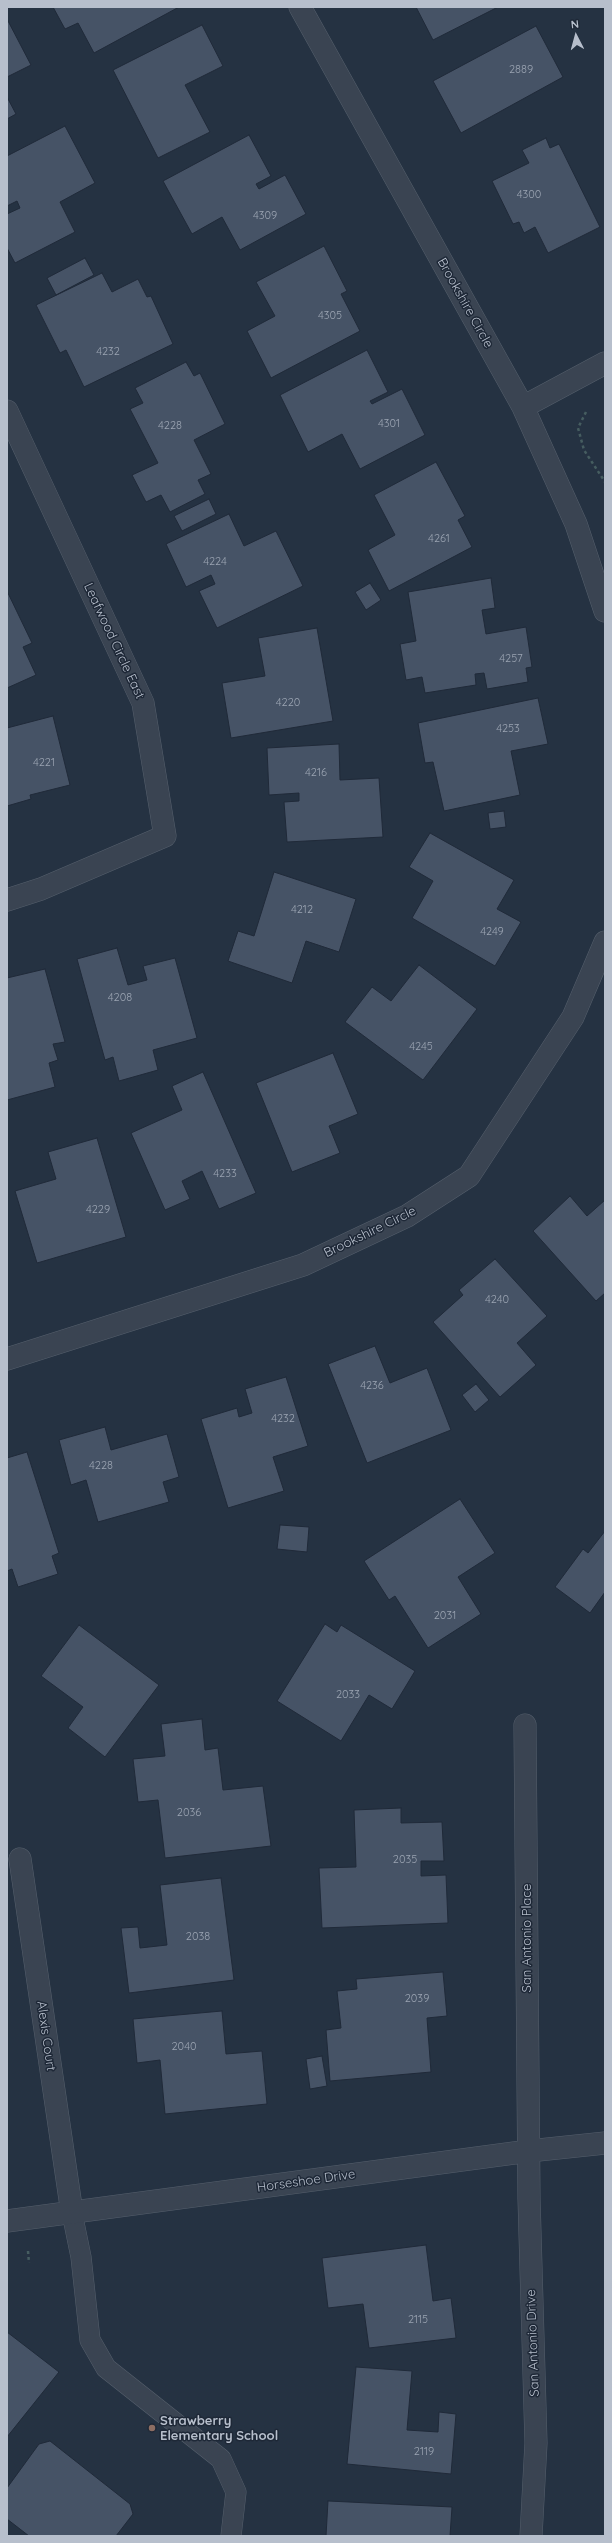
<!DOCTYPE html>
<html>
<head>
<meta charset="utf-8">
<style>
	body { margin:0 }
	#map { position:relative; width:612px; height:2543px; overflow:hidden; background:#253242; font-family:Quicksand,sans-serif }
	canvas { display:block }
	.frame { position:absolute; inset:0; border:8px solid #b7bfcc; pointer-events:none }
	.north { position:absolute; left:556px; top:16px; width:40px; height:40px; -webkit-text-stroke:3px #1e2837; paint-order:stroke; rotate:354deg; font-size:11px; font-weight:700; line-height:16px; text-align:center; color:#b7bfcc }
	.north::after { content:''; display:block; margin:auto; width:14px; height:18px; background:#b7bfcc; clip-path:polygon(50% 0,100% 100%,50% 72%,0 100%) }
</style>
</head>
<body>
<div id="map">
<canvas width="612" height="2543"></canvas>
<div class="frame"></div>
<div class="north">N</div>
</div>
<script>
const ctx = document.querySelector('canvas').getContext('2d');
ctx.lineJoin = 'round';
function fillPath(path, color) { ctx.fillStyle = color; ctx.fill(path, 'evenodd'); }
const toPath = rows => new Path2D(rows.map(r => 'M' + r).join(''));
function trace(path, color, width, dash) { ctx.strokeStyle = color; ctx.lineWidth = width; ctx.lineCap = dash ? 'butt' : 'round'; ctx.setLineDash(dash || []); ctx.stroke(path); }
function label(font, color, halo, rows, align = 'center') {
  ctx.font = font + ' Quicksand,sans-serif'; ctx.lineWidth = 3; ctx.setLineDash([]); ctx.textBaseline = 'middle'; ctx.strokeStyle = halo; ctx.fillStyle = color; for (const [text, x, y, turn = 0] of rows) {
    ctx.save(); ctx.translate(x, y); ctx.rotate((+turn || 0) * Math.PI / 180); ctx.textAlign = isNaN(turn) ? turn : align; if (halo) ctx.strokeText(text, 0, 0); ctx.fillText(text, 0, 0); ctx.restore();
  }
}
const building = toPath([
	[53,7,179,7,94,53,78,23,65,29,53,7],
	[416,7,498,7,433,40,416,7],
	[7,19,31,65,7,77,7,19],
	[202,25,223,66,185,85,210,132,158,158,113,70,202,25],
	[536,26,563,77,461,133,433,81,536,26],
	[7,97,16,114,7,119,7,97],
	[65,126,95,183,60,202,75,232,15,263,7,248,7,214,20,208,17,201,7,206,7,156,65,126],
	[249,135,271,176,256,184,259,189,285,175,306,214,240,250,222,217,192,234,163,181,249,135],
	[546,138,550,148,559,144,600,227,548,253,535,227,524,233,519,222,513,224,492,181,529,163,522,150,546,138],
	[324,246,347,291,341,294,360,331,271,378,247,331,275,316,256,282,324,246],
	[85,258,94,275,56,295,47,278,85,258],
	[102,273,112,292,138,279,147,297,151,296,173,344,84,387,66,350,60,353,36,305,102,273],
	[367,350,388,392,370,401,372,404,402,389,425,435,360,469,342,434,308,452,280,395,367,350],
	[186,362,194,376,200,373,225,424,194,440,211,474,198,480,205,494,170,512,161,495,146,502,132,475,158,463,130,409,143,403,135,388,186,362],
	[436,462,465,516,458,520,472,547,389,591,368,550,395,535,374,495,436,462],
	[209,499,216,514,182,531,174,516,209,499],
	[229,514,244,546,276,531,303,586,217,628,199,591,215,584,211,575,186,587,166,544,229,514],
	[491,578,495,608,482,610,486,634,526,627,532,667,526,668,528,682,487,689,484,673,475,674,476,685,425,693,422,677,406,680,400,644,416,641,408,592,491,578],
	[370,583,381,600,366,610,355,592,370,583],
	[7,591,32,643,23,647,36,675,7,688,7,591],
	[317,628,333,721,231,738,222,683,265,676,258,638,317,628],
	[538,698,548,744,511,751,520,795,444,811,433,762,425,763,418,723,538,698],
	[53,716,70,785,30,795,31,799,7,806,7,728,53,716],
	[339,744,340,780,379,778,383,837,287,842,284,802,299,801,299,793,269,795,267,748,339,744],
	[504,811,506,827,490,829,488,813,504,811],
	[430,833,514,880,497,909,521,922,495,966,412,918,433,881,409,867,430,833],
	[274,872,356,899,339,952,306,941,292,983,228,961,238,931,254,936,274,872],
	[117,948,128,985,147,980,143,966,175,958,197,1038,153,1050,158,1070,119,1081,113,1057,105,1060,77,959,117,948],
	[419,965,477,1009,423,1080,345,1022,372,987,391,1001,419,965],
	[45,969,65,1042,53,1044,58,1060,49,1063,55,1087,7,1100,7,978,45,969],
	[333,1053,358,1114,329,1126,340,1153,292,1172,256,1083,333,1053],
	[203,1072,256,1193,219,1209,202,1171,182,1181,190,1199,165,1210,131,1133,182,1110,172,1086,203,1072],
	[97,1138,126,1237,37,1263,15,1191,56,1179,48,1152,97,1138],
	[570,1196,587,1216,605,1200,605,1293,596,1301,533,1231,570,1196],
	[495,1259,547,1316,517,1343,536,1365,500,1397,433,1322,463,1295,459,1290,495,1259],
	[375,1346,390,1383,427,1368,451,1430,367,1463,328,1364,375,1346],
	[286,1377,308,1446,273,1457,284,1491,228,1508,201,1419,237,1408,239,1417,252,1413,245,1389,286,1377],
	[476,1384,489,1400,475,1412,462,1395,476,1384],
	[105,1427,111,1450,167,1434,179,1477,163,1482,169,1502,98,1522,86,1480,71,1485,59,1440,105,1427],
	[27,1452,59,1553,52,1556,58,1574,18,1587,12,1569,7,1571,7,1458,27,1452],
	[460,1499,495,1553,458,1577,481,1614,428,1648,395,1596,389,1600,364,1561,460,1499],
	[280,1525,309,1527,307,1552,277,1549,280,1525],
	[605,1531,605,1592,590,1613,555,1587,583,1549,588,1553,605,1531],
	[325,1624,337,1632,341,1625,415,1671,392,1709,369,1695,341,1741,277,1701,325,1624],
	[79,1625,159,1685,105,1757,68,1728,83,1707,41,1676,79,1625],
	[202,1719,205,1750,218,1748,223,1790,263,1786,271,1846,165,1858,158,1800,138,1802,133,1759,165,1756,161,1724,202,1719],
	[401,1808,401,1823,442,1822,444,1861,421,1861,421,1876,446,1875,448,1923,322,1928,319,1868,356,1867,354,1810,401,1808],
	[221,1878,234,1980,129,1993,121,1928,138,1927,140,1948,167,1945,160,1885,221,1878],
	[443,1972,447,2016,427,2018,431,2072,330,2081,326,2030,341,2028,337,1991,357,1989,356,1979,443,1972],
	[222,2011,226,2054,262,2051,267,2104,165,2114,160,2060,137,2063,133,2019,222,2011],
	[322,2056,327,2086,310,2089,306,2059,322,2056],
	[426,2245,433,2301,451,2298,456,2338,369,2348,363,2304,328,2308,322,2258,426,2245],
	[7,2332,59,2372,7,2437,7,2332],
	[356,2367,412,2371,407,2430,438,2432,439,2412,456,2414,451,2474,347,2464,356,2367],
	[50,2441,130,2504,133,2514,116,2536,29,2536,7,2519,7,2488,39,2444,50,2441],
	[328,2501,452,2507,450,2536,326,2536,328,2501]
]);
const path = toPath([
	[586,412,578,428,584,450,605,482],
	[28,2251,29,2263]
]);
const service = toPath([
	[72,2213,81,2257,90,2340,106,2368,221,2459,236,2492,231,2536]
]);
const minor = toPath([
	[300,7,523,407,576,524,605,611],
	[523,407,605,363],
	[7,411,143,703,165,836,41,889,7,900],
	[7,1359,303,1265,407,1216,469,1176,573,1017,605,942],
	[525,1725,529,2198,536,2443,531,2536],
	[20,1859,72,2213],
	[7,2221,529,2151,605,2143]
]);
const markers = [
	[152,2428,4,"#8d6e63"]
];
const numberNames = [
	["2889",521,70],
	["4300",529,195],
	["4309",265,216],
	["4305",330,316],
	["4232",108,352],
	["4301",389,424],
	["4228",170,426],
	["4261",439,539],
	["4224",215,562],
	["4257",511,659],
	["4220",288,703],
	["4253",508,729],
	["4221",44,763],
	["4216",316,773],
	["4212",302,910],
	["4249",492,932],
	["4208",120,998],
	["4245",421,1047],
	["4233",225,1174],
	["4229",98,1210],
	["4240",497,1300],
	["4236",372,1386],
	["4232",283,1419],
	["4228",101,1466],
	["2031",445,1616],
	["2033",348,1695],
	["2036",189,1813],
	["2035",405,1860],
	["2038",198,1937],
	["2039",417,1999],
	["2040",184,2047],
	["2115",418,2320],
	["2119",424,2452]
];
const streetNames = [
	["Brookshire Circle",465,303,61],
	["Leafwood Circle East",114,641,65],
	["Brookshire Circle",370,1232,-26],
	["San Antonio Place",527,1938,-90],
	["Alexis Court",46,2036,82],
	["Horseshoe Drive",306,2181,-8],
	["San Antonio Drive",533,2343,-92]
];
const poiNames = [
	["Strawberry",160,2421],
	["Elementary School",160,2436]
];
fillPath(building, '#465366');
trace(building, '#202a39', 1);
trace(service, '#555f6c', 21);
trace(minor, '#555f6c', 23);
trace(path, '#465d60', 2.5, [3, 3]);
trace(service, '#3a4452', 20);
trace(minor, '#3a4452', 22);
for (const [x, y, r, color] of markers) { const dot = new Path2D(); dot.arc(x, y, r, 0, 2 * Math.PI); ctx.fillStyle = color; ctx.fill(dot); trace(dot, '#1e2837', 1.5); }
label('11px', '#9ba4b2', null, numberNames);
label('13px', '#b7bfcc', '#1e2837', streetNames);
label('bold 13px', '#b7bfcc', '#1e2837', poiNames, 'left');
</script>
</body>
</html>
